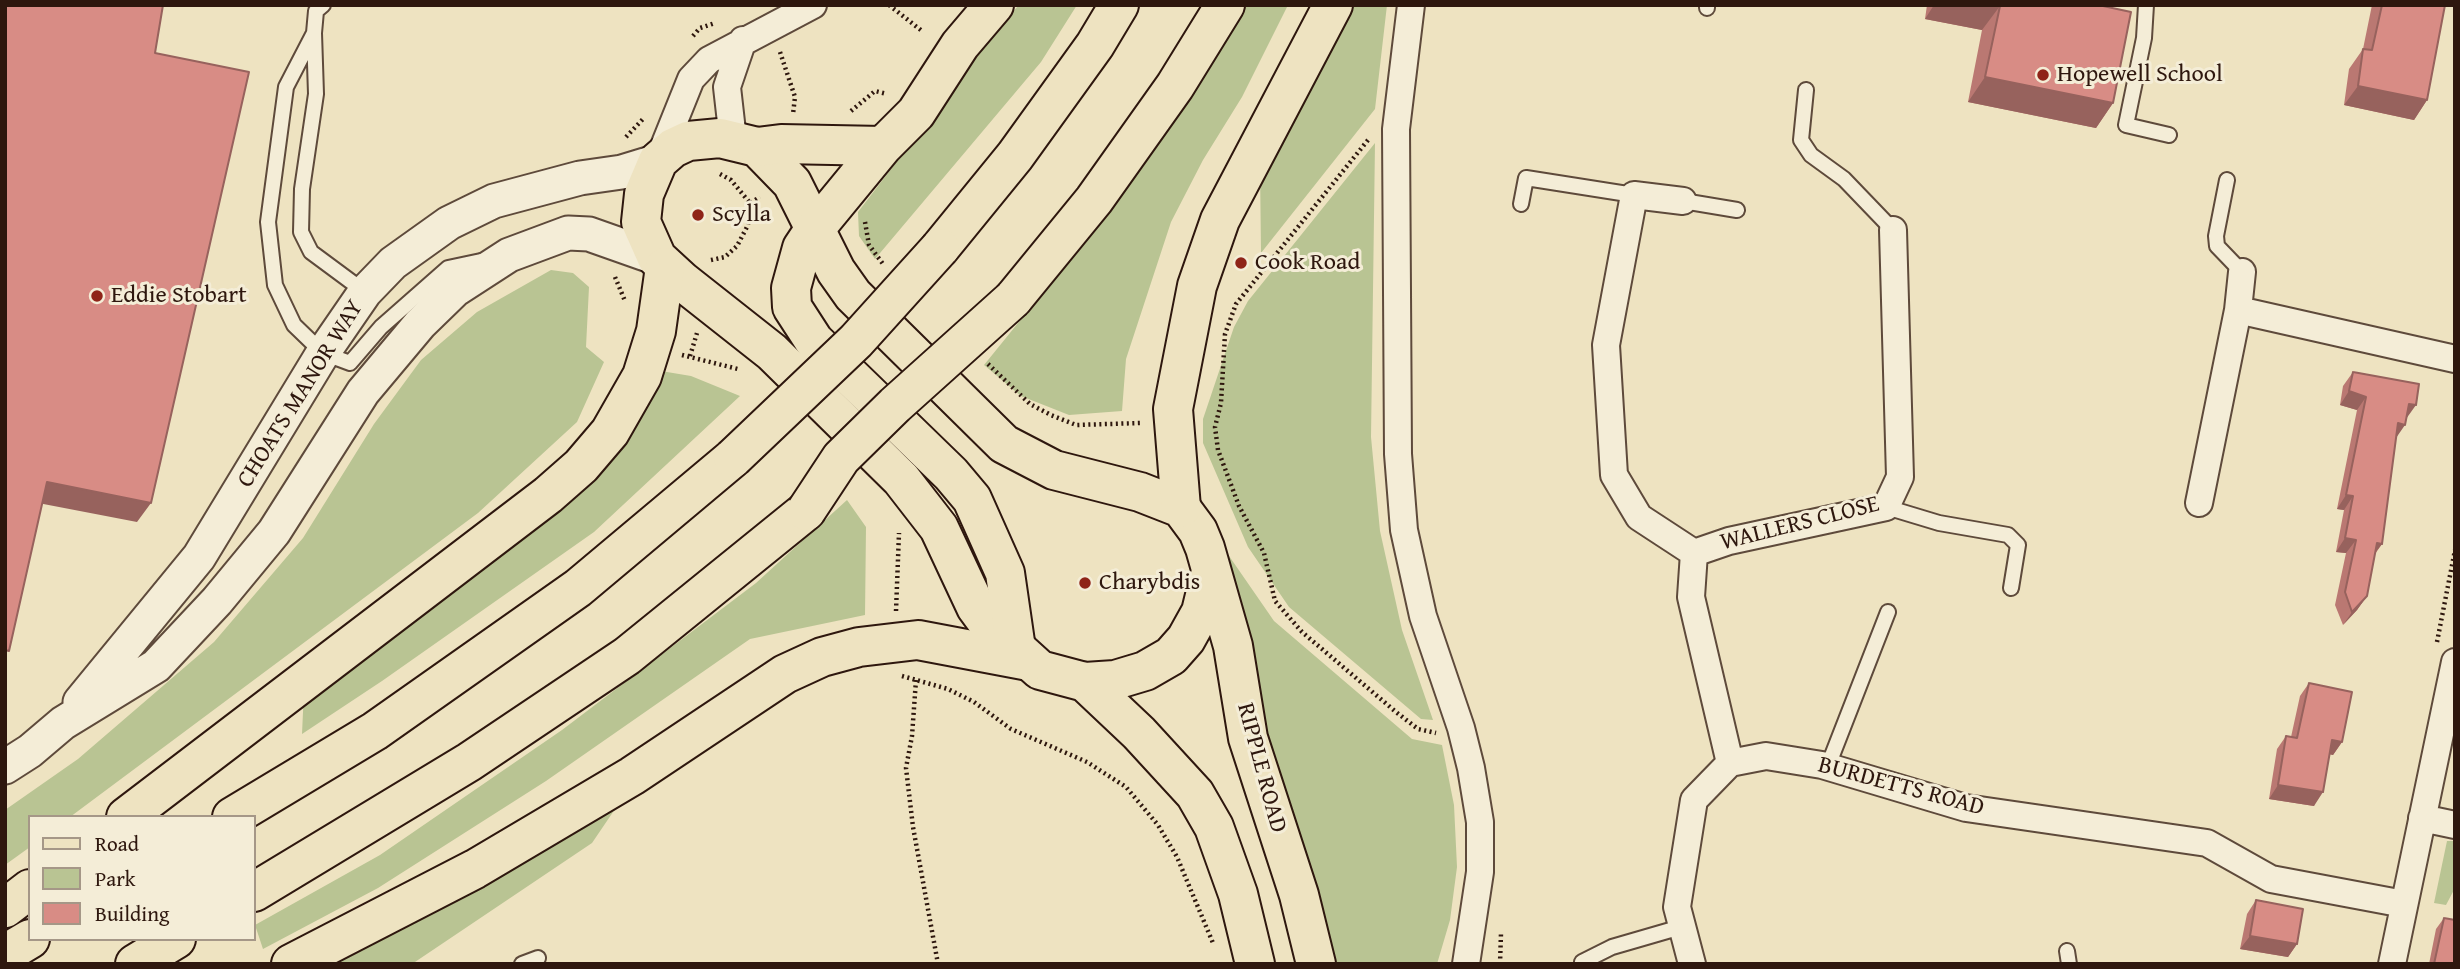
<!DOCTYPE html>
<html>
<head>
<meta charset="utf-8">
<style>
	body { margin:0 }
	#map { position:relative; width:2460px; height:969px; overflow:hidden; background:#eee3c1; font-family:"Gentium Book Plus",serif }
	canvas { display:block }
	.frame { position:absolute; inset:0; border:7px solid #2e170e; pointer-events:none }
	.legend { position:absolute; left:28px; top:815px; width:228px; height:126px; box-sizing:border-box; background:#f4edd7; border:2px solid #a59787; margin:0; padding:9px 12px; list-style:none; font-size:21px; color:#2e170e }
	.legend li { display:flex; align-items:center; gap:14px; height:35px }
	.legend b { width:35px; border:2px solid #a59787 }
</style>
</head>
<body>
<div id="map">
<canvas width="2460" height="969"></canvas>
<div class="frame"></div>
<ul class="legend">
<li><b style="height:9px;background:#eee3c1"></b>Road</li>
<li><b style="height:19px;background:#b9c493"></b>Park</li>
<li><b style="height:19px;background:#d88c85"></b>Building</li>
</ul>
</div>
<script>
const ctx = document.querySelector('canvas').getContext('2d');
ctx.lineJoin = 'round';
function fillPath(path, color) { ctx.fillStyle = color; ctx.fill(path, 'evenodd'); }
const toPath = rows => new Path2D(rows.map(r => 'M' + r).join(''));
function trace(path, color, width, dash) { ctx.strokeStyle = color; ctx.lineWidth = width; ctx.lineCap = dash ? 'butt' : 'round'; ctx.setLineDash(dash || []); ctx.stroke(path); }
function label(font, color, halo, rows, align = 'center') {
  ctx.font = font + ' "Gentium Book Plus",serif'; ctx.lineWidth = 6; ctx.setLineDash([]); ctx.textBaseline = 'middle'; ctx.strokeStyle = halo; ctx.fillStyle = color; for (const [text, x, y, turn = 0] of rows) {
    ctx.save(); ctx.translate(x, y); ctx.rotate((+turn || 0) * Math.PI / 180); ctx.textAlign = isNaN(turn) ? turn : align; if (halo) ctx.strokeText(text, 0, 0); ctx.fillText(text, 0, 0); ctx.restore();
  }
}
const green = toPath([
	[1019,5,1077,5,1041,62,875,259,859,236,858,212,921,130,920,114],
	[1242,5,1288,5,1242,97,1203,160,1171,222,1126,359,1122,411,1069,415,1021,396,984,365,1112,207],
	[1338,5,1387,5,1375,109,1261,253,1260,166],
	[1375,143,1371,437,1380,531,1402,630,1433,720,1421,719,1289,607,1248,547,1203,443,1203,419,1234,327,1248,301],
	[551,270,573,273,589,287,586,347,604,362,577,422,478,513,70,817,30,817,30,847,5,865,5,810,78,759,214,642,303,538,374,424,421,360,477,312],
	[649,369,691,376,740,396,594,532,382,681,302,734,304,690,572,484],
	[847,500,866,527,865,615,750,639,546,781,378,888,263,949,255,925,380,855,562,730,756,583],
	[1227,553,1274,621,1412,739,1442,745,1454,805,1457,867,1450,920,1437,964,1333,964,1269,803],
	[628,790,592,843,412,964,326,964,379,936,407,926],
	[2447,841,2455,841,2455,888,2446,905,2434,903]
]);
const path = toPath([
	[889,5,922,31],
	[693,36,700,28,715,23],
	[780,52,795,97,793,114],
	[851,111,875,91,887,94],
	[626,137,644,118],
	[1368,140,1236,304,1225,334,1221,403,1215,427,1218,450,1239,506,1264,553,1275,601,1302,632,1396,712,1418,729,1436,733],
	[720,174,731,180,750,203],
	[865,222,869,245,883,264],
	[711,260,725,257,737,246,748,225,750,203,760,197],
	[615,277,625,301],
	[682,355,738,369],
	[690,356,697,333],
	[988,364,1030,404,1051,415,1076,425,1141,423],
	[896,611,899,533],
	[2437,642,2455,550],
	[902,676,948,689,974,702,1011,729,1087,762,1126,787,1158,825,1177,857,1213,943],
	[916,680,912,736,906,768,913,827,938,964],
	[1500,964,1501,933]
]);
const service = toPath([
	[323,5,316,11,314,33,316,94,302,189,301,232,311,252,365,292],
	[2146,5,2144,38,2126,125,2169,135],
	[1707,8,1707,5],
	[314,33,286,87,268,222,275,285,294,325,323,353,350,363,381,327,448,268,481,261],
	[1806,90,1801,140,1811,155,1844,179,1893,230],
	[2227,180,2216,236,2217,246,2242,272],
	[1683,201,1737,210],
	[1521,204,1526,178,1634,195],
	[1886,507,1939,523,2008,535,2018,545,2011,588],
	[1828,766,1888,612],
	[2067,951,2069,964],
	[1582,962,1612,947,1681,927],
	[522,964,538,958]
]);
const minor = toPath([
	[1411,5,1396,129,1398,454,1404,530,1423,616,1461,728,1471,768,1480,822,1480,872,1466,964],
	[733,140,727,87,743,40],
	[658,161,691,79,709,60,813,5],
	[1683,201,1634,195,1606,345,1614,475,1639,517,1694,553],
	[2238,310,2242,272],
	[2199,503,2238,310,2455,359],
	[1730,763,1691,597,1694,553,1729,541,1886,507,1900,477,1893,230],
	[2422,818,2455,825],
	[1692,964,1677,907,1694,800,1730,763,1766,756,1822,765,1966,808,2207,843,2271,879,2404,904],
	[2392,964,2455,662]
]);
const tertiary = toPath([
	[80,702,199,557,323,353,365,292,393,263,449,223,494,201,580,178,622,172,658,161],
	[5,767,30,751,63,723,156,666,217,601,274,532,363,392,420,324,455,290,509,255,568,233,589,234,657,258]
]);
const primary = toPath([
	[1211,571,1201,612,1186,639,1171,656,1145,671,1115,680,1085,682,1040,670,987,622,976,607,939,528,901,479,772,352,682,281,657,258,641,222,644,194,658,161,673,148,688,141,720,138,757,147,792,183,836,271,853,295,1004,444,1054,470,1140,492,1181,508,1198,531,1205,548,1233,646,1248,738,1299,895,1316,964],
	[1085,682,1139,733,1195,794,1214,827,1238,894,1255,964]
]);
const trunk = toPath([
	[994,5,960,45,916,113,883,146,814,230,802,248,791,288,792,307,814,341,951,474,972,499,1005,573,1016,649],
	[757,147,781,144,883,146],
	[940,248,1015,156,1095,45,1119,5],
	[1013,299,1094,200,1175,86,1225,5],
	[1181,508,1173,409,1197,286,1220,220,1333,5],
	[126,817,548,495,581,466,610,432,642,376,656,331,665,267],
	[232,817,375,731,578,588,733,458],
	[254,892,469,762,627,656,806,511],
	[5,908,30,889],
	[5,954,30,939],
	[135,964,176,939],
	[291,964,475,869,632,776,785,674,822,657,859,647,918,640,1029,661]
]);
const trunkBridge = toPath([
	[733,458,856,341,940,248],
	[806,511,841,458,895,405,1013,299]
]);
const wall = toPath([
	[1927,5,2103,5,2113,103,2096,128,1968,102,1982,30,1925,19],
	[2372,5,2445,5,2427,100,2414,120,2344,105,2349,69,2363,49],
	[2353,372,2406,418,2396,438,2382,544,2375,554,2367,596,2357,610,2343,625,2335,605,2346,553,2336,552,2344,510,2337,509,2357,410,2340,405,2343,386],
	[2309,683,2342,742,2333,755,2330,754,2314,806,2269,799,2277,749,2286,736,2291,737,2300,696],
	[2256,900,2297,944,2288,957,2240,949,2247,914],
	[2444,918,2455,964,2429,964,2436,929]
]);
const shadedWall = toPath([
	[1934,5,2000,6,1982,30,1925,19],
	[1985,77,2113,103,2096,128,1968,102],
	[2358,86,2427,100,2414,120,2344,105],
	[2349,391,2366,397,2357,410,2340,405],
	[2409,404,2416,405,2406,419],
	[2398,423,2405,425,2396,438],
	[47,482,151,503,137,522,33,502],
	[2346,495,2353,496,2344,510,2337,509],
	[2345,538,2356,540,2346,553,2336,552],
	[2377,543,2382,544,2372,557],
	[2367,596,2357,610,2343,625,2352,612],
	[2332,740,2342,742,2333,755,2323,753],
	[2278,785,2323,792,2314,806,2269,799],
	[2250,936,2297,944,2288,957,2240,949]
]);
const building = toPath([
	[5,5,163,5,155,53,249,72,151,503,47,482,9,651,5,650,5,5],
	[1998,5,2103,5,2103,6,2131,12,2113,103,1985,77,2000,6,1998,5],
	[2382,5,2445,5,2427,100,2358,86,2363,49,2372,50,2382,5],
	[2353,372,2419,384,2416,405,2409,404,2405,425,2398,423,2382,544,2377,543,2367,596,2352,612,2345,592,2356,540,2345,538,2353,496,2346,495,2366,397,2349,391,2353,372],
	[2309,683,2352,692,2342,742,2332,740,2323,792,2278,785,2286,736,2297,738,2309,683],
	[2256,900,2303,909,2297,944,2250,936,2256,900],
	[2444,918,2455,920,2455,964,2434,964,2444,918]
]);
const markers = [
	[2043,75,7,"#8f2418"],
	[698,215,7,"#8f2418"],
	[1241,263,7,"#8f2418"],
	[97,296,7,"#8f2418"],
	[1085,583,7,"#8f2418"]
];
const poiNames = [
	["Hopewell School",2057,75],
	["Scylla",712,215],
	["Cook Road",1255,263],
	["Eddie Stobart",111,296],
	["Charybdis",1099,583]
];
const streetNames = [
	["CHOATS MANOR WAY",301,394,-58],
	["WALLERS CLOSE",1800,524,-14],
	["RIPPLE ROAD",1261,768,75],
	["BURDETTS ROAD",1901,787,15]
];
fillPath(green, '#b9c493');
trace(service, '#5e4a3b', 18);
trace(minor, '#5e4a3b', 30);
trace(tertiary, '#5e4a3b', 37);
trace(primary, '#2e170e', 42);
trace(trunk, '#2e170e', 42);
trace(path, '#2e170e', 4.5, [2, 3.5]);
trace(service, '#f4edd7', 14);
trace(minor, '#f4edd7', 26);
trace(tertiary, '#f4edd7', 33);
trace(primary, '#eee3c1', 38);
trace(trunk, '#eee3c1', 38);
trace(trunkBridge, '#2e170e', 42, []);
trace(trunkBridge, '#eee3c1', 38);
fillPath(wall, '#ba7872');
fillPath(shadedWall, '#97625d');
fillPath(building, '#d88c85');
trace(building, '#97625d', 2);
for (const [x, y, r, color] of markers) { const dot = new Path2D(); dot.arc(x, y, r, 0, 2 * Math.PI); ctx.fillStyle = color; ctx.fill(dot); trace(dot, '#f4edd7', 2.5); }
label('24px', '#2e170e', '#f4edd7', poiNames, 'left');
label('24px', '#2e170e', '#f4edd7', streetNames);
</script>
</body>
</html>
